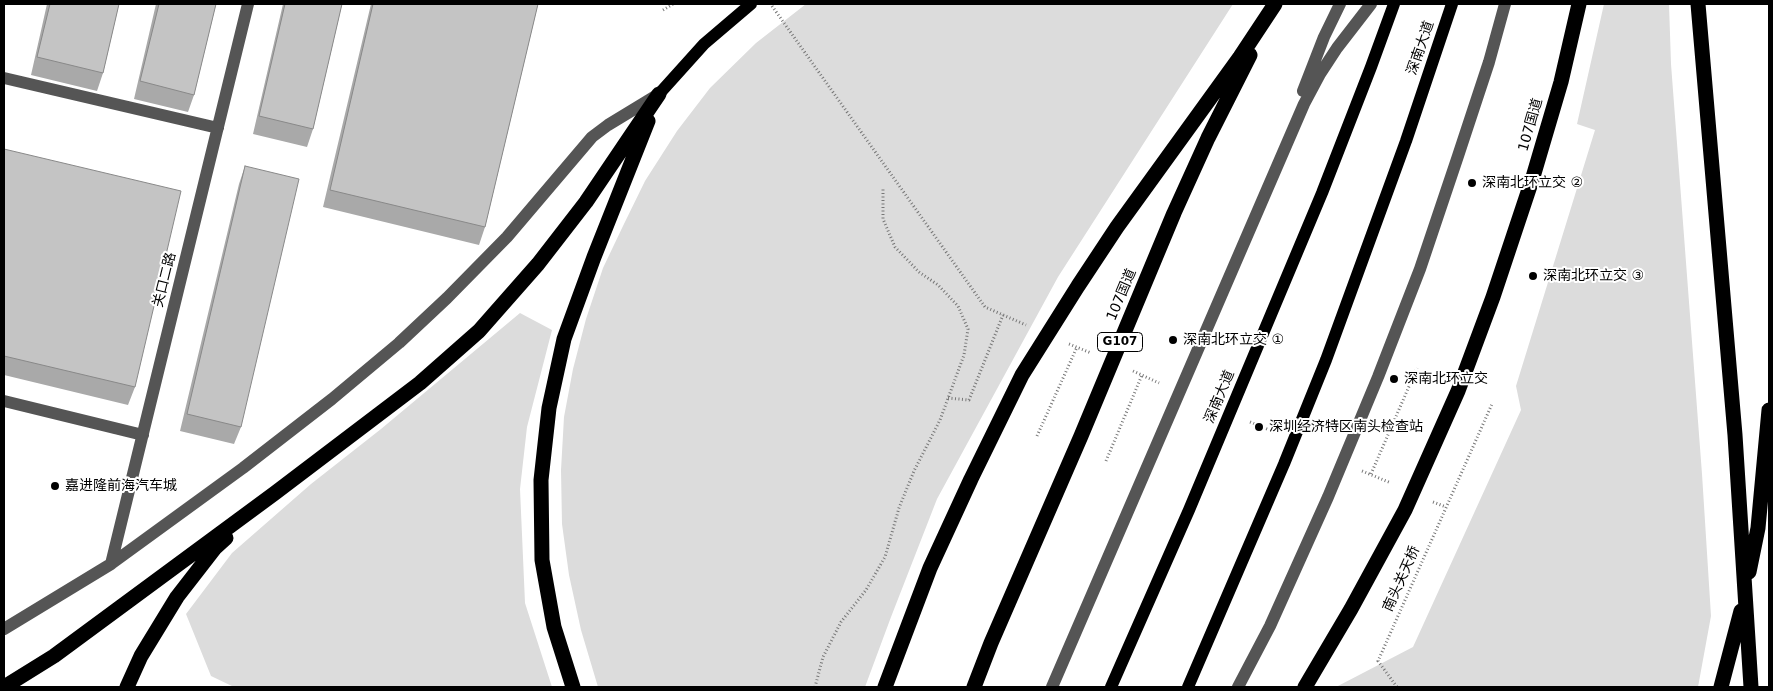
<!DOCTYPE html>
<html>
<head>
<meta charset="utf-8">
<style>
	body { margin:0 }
	#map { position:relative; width:1773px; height:691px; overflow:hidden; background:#fff; font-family:"DejaVu Sans",sans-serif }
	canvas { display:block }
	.frame { position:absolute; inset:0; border:5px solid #000; pointer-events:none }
</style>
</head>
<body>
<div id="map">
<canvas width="1773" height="691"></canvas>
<div class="frame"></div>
</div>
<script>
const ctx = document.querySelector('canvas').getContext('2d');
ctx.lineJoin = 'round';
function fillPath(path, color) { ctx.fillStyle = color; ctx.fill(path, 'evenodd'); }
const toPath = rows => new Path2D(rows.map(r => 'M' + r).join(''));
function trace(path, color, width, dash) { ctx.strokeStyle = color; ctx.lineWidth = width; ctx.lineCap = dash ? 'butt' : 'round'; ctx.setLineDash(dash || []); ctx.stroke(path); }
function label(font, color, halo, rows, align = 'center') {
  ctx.font = font + ' "DejaVu Sans","Noto Sans SC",sans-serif'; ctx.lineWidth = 4; ctx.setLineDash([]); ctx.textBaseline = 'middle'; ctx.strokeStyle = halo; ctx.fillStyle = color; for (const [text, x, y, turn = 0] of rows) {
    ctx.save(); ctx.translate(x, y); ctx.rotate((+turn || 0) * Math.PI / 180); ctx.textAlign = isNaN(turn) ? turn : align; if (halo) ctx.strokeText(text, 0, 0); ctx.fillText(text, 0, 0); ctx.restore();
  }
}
const green = toPath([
	[806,4,1233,4,1058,277,937,499,891,617,865,687,598,687,581,630,569,575,562,524,561,470,564,417,573,369,586,319,603,268,623,226,645,181,677,131,710,88,756,43],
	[1604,4,1669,4,1671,64,1702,474,1711,616,1698,687,1336,687,1413,647,1521,410,1516,386,1595,130,1577,124],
	[520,313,552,330,527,427,520,489,525,603,552,687,234,687,211,676,186,614,232,553,311,484,381,429]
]);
const path = toPath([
	[772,6,985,307,1026,325],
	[663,10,673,4],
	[1069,344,1091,353],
	[1133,371,1159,383],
	[948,398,969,400,1003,315],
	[1250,422,1274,432],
	[1037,436,1077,347],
	[1106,461,1142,375],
	[1362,471,1391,483],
	[1371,474,1417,368],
	[1433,502,1446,507],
	[815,687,823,657,841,622,866,590,885,557,899,508,914,471,940,420,964,355,968,329,958,306,938,285,919,272,895,247,883,219,883,188],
	[1397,687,1378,661,1492,404]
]);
const minor = toPath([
	[4,78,218,128],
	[1303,91,1324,37,1340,4],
	[4,401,143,435],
	[111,564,248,4],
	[4,629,111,564,243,468,332,399,399,343,447,298,507,237,592,137,608,125,659,94],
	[1052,687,1304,104,1320,74,1337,48,1371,4],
	[1238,687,1270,626,1328,497,1378,377,1420,269,1458,156,1489,62,1505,4]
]);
const major = toPath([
	[659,94,704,44,751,4],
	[1111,687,1189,510,1322,193,1371,67,1394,4],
	[1188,687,1284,464,1326,360,1406,141,1452,4]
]);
const highway = toPath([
	[1698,4,1735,435,1751,687],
	[1749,572,1758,528,1769,410],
	[4,687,54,656,275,493,420,383,479,331,538,264,586,202,659,94],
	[127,687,141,656,177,597,215,548,226,538],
	[573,687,554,627,542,560,541,480,549,408,564,339,594,257,648,121],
	[885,687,930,568,971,479,1022,375,1078,286,1117,227,1240,57,1275,4],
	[974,687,991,643,1081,436,1174,213,1208,138,1250,55],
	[1305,687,1351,609,1405,510,1458,391,1493,297,1533,177,1561,82,1579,4],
	[1721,687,1741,611]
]);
const wall = toPath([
	[47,4,119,4,103,73,97,91,31,75],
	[156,4,216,4,194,95,188,112,134,99],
	[283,4,342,4,313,129,307,147,253,134],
	[371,4,538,4,485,227,479,245,323,207],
	[4,149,135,387,128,405,4,375],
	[245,166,241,427,234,444,180,431,239,184]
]);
const building = toPath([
	[50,4,119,4,103,73,37,57,50,4],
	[159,4,216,4,194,95,140,81,159,4],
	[285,4,342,4,313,129,259,116,285,4],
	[373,4,538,4,485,227,330,190,373,4],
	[4,149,181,191,135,387,4,356,4,149],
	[245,166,299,179,241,427,187,414,245,166]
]);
const markers = [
	[1472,183,5,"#000"],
	[1533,276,5,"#000"],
	[1173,340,5,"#000"],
	[1394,379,5,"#000"],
	[1259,427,5,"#000"],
	[55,486,5,"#000"]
];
const shields = [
	[1120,342,45]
];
const shieldNames = [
	["G107",1120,342]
];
const streetNames = [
	["深南大道",1421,48,-71],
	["107国道",1531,125,-74],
	["关口二路",165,280,-76],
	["107国道",1122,295,-67],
	["深南大道",1220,397,-67],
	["南头关天桥",1402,579,-66]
];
const poiNames = [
	["深南北环立交 ②",1482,183],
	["深南北环立交 ③",1543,276],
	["深南北环立交 ①",1183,340],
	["深南北环立交",1404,379],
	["深圳经济特区南头检查站",1269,427],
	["嘉进隆前海汽车城",65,486]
];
fillPath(green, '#dcdcdc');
trace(path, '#777', 3, [1, 2.5]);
trace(minor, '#555', 12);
trace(major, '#000', 12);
trace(highway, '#000', 15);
fillPath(wall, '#a9a9a9');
fillPath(building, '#c4c4c4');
trace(building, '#898989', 1);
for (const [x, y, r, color] of markers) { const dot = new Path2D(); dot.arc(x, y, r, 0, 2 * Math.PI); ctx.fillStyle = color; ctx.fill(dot); trace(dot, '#fff', 2); }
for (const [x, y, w] of shields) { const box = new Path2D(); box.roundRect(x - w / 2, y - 9.5, w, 19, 4); ctx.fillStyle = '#fff'; ctx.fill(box); trace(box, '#000', 1); }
label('bold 12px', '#000', null, shieldNames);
label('14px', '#000', '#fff', streetNames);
label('14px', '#000', '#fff', poiNames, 'left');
</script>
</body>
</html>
